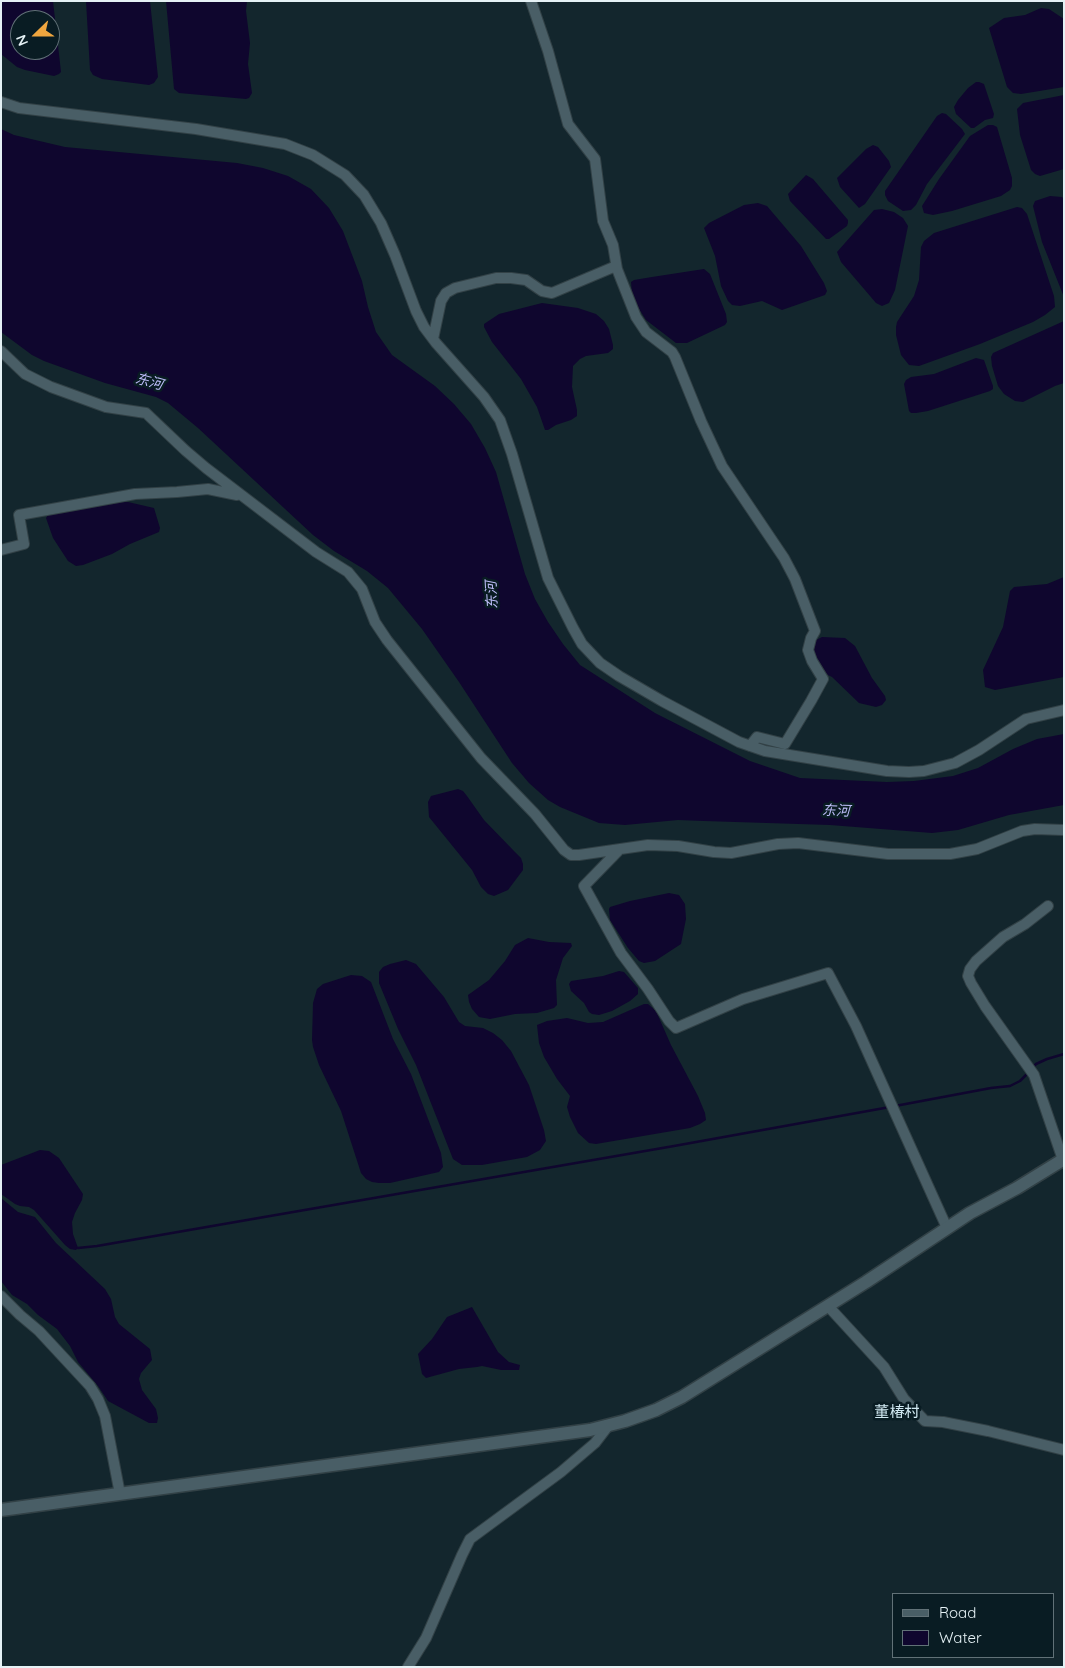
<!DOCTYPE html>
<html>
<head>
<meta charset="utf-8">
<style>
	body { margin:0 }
	#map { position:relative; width:1065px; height:1668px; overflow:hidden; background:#13262d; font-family:Quicksand,sans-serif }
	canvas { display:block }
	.frame { position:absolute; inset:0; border:2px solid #e5f1f5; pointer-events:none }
	.legend { position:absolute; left:892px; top:1593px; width:162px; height:65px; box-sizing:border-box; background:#091c23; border:1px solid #617177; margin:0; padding:6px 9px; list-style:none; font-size:15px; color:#e5f1f5 }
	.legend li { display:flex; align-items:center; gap:10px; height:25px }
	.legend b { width:25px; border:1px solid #617177 }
	.north { position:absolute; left:10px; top:10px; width:50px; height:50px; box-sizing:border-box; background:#091c23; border:1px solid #617177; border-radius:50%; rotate:248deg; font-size:14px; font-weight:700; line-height:20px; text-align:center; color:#e5f1f5 }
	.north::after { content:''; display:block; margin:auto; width:18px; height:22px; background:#f0a63f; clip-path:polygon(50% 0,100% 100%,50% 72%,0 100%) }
</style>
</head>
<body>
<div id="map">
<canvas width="1065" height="1668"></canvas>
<div class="frame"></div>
<ul class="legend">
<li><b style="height:6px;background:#495e66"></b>Road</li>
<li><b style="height:14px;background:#0f062e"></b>Water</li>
</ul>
<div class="north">N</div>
</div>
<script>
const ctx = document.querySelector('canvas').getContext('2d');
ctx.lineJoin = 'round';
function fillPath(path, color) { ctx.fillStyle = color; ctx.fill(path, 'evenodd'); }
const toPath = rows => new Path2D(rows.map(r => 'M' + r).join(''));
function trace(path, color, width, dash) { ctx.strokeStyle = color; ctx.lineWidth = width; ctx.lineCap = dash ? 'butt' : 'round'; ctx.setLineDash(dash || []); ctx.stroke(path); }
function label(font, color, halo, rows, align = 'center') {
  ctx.font = font + ' Quicksand,"Noto Sans SC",sans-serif'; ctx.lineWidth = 5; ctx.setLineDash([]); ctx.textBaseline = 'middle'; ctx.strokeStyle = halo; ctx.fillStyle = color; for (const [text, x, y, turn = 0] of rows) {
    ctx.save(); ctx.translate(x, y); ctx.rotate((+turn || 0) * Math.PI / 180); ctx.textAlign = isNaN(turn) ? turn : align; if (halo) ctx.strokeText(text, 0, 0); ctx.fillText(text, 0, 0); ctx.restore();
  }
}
const water = toPath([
	[1,1,53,1,61,72,59,74,54,76,25,70,17,67,1,54],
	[20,20,50,20,50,50,20,50],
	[86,1,150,1,158,77,154,83,149,85,102,79,93,75,90,70],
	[166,1,247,1,246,11,250,43,248,64,252,93,249,98,246,99,179,93,174,89],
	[1041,8,1049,9,1064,19,1064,87,1021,94,1013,93,1007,87,989,28,1004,18,1025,15],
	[976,82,979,82,984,84,994,114,993,118,985,120,974,128,971,128,956,114,954,107,958,100,968,88],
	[1064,95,1064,169,1040,176,1035,174,1031,170,1020,135,1017,109,1023,103],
	[942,113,946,114,962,129,965,134,927,184,916,205,911,210,903,211,888,201,885,195,885,191,937,116],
	[988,125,993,125,997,127,1012,178,1012,186,1010,190,1001,196,952,211,933,215,924,213,922,206,939,179,970,136],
	[1,129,14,135,65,147,237,163,263,168,288,176,311,189,329,208,343,231,362,281,368,307,376,332,392,355,435,386,454,404,471,424,485,448,496,472,525,574,535,599,548,622,563,644,580,665,655,713,750,761,800,778,887,782,914,781,953,776,978,768,1013,749,1037,739,1064,734,1064,805,1009,815,958,830,932,833,830,825,704,821,678,820,625,825,599,823,560,807,548,800,529,783,512,763,459,682,422,629,388,588,367,571,334,551,313,535,198,428,168,403,156,397,105,383,44,361,32,355,1,332],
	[873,145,878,147,889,161,891,167,865,204,859,208,840,187,837,178,866,149],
	[806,175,813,179,848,220,848,223,847,226,829,239,826,239,790,201,788,194],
	[1050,196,1062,197,1064,199,1064,297,1042,242,1033,206,1035,201],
	[758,203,767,206,801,246,824,283,827,291,825,295,782,310,762,301,740,306,732,305,728,301,721,286,715,256,704,228,709,223,744,205],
	[1017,207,1022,208,1027,214,1054,296,1055,307,1045,315,1033,322,980,344,919,366,909,365,901,355,896,335,896,327,897,322,914,296,919,280,921,247,924,241,934,233],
	[882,209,894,212,903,218,908,226,895,290,889,303,882,306,876,303,841,262,837,252,874,210],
	[704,269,710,274,726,314,727,322,725,325,687,343,676,343,646,320,636,304,632,294,631,282,634,280,652,277],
	[542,303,578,308,596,314,604,321,609,329,613,345,613,349,608,353,586,356,580,359,573,366,572,387,577,410,577,416,571,420,556,425,548,430,545,430,537,407,521,379,492,342,484,327,484,324,499,314],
	[1064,321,1064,383,1055,386,1023,402,1015,401,1004,394,998,386,992,366,991,357,993,353],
	[976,358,984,360,993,386,993,389,990,391,928,411,916,413,911,413,909,411,904,384,906,380,911,377,934,374],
	[118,502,128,502,154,508,160,528,159,532,130,544,112,554,83,565,76,566,68,561,53,538,46,518,48,515],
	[1064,577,1064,677,995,690,985,687,983,670,1003,627,1010,591,1014,587,1047,584],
	[822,637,845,638,855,646,872,678,885,696,886,700,882,705,876,707,859,703,832,677,824,673,815,660,813,649,816,640],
	[458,789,463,791,467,796,484,820,514,851,521,858,523,864,523,870,508,890,494,896,488,894,481,887,472,870,429,817,428,802,431,796],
	[669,893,679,895,685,904,686,919,681,944,655,961,644,963,639,961,628,948,610,920,609,909,610,907,630,901],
	[528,938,549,942,571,943,572,946,563,958,556,980,557,1005,554,1008,537,1013,515,1014,490,1019,479,1017,472,1009,469,1002,468,995,489,980,505,961,515,945],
	[406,960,416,964,444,997,459,1022,465,1026,483,1028,493,1033,502,1040,511,1051,529,1085,544,1130,546,1141,540,1150,527,1157,482,1165,462,1165,453,1159,416,1065,398,1029,379,983,379,972,383,967,390,964],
	[619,971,624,972,638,988,638,994,630,1001,612,1011,599,1015,592,1014,589,1012,584,1003,571,991,569,984,571,981,603,976],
	[351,975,362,976,371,982,393,1039,411,1074,441,1153,443,1167,439,1172,390,1183,379,1183,372,1182,366,1179,361,1173,341,1111,319,1065,313,1047,312,1040,313,1003,317,989,323,984],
	[644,1004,648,1004,656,1011,671,1045,698,1096,705,1113,706,1120,700,1124,690,1128,596,1144,589,1143,578,1133,570,1117,567,1107,570,1096,557,1079,544,1057,539,1043,537,1025,547,1021,567,1018,588,1023,603,1022],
	[40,1150,49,1151,59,1158,83,1194,82,1200,75,1213,72,1222,73,1234,78,1248,76,1250,70,1249,65,1245,34,1210,29,1207,20,1206,15,1204,1,1194,1,1165],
	[1,1198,18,1212,35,1217,56,1243,105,1289,111,1299,115,1317,119,1324,150,1349,152,1360,141,1373,139,1379,142,1390,156,1409,158,1418,157,1423,149,1423,108,1401,98,1386,78,1362,70,1346,57,1329,38,1315,27,1304,12,1295,1,1281],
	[472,1307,498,1352,509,1362,520,1365,519,1370,501,1370,482,1366,477,1367,459,1369,426,1378,422,1374,418,1354,432,1339,447,1317]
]);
const stream = toPath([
	[1033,1067,1036,1064,1047,1059,1064,1054],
	[895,1106,991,1088,1010,1086,1020,1081,1028,1073],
	[78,1248,97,1246,674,1146,890,1107]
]);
const minor = toPath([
	[531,1,548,51,568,124,595,159,603,221,613,245,617,269,636,317,646,332,672,352,675,357,701,421,722,466,784,558,795,579,815,631,811,638,808,650,812,661,823,679,811,701,785,744,757,737,750,746],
	[1,102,19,108,196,129,285,144,313,155,345,175,364,195,381,223,395,255,416,311,424,327,436,343,484,397,500,420,512,454,548,578,573,628,582,644,600,663,619,676,662,701,739,742,765,751,887,771,909,772,924,771,955,763,979,750,1026,719,1064,710],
	[433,339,441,301,446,293,455,288,496,278,511,278,526,280,542,291,552,293,616,266],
	[1,351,25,374,51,387,106,407,146,413,186,451,206,468,316,552,348,572,362,589,375,622,387,640,481,758,535,814,564,850,571,855,579,855,648,845,678,846,714,852,731,853,778,844,798,843,888,854,950,854,977,849,1022,831,1035,829,1064,830],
	[1,550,24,544,19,515,135,494,177,492,208,489,237,495],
	[620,849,584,886,621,953,648,989,669,1021,676,1028,743,999,828,973,856,1026,947,1228],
	[1048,906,1025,924,1003,937,976,961,970,969,968,976,971,983,985,1006,1034,1075,1063,1160],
	[1,1296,20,1315,39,1331,90,1386,98,1399,105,1416,120,1494],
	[828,1306,884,1367,904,1399,925,1421,943,1422,988,1431,1064,1450],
	[408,1667,426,1638,462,1555,470,1539,561,1472,595,1443,608,1426]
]);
const tertiary = toPath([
	[1,1510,590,1430,625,1421,656,1410,682,1397,866,1282,970,1213,1017,1188,1064,1159]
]);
const waterNames = [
	["东河",149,382,15],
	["东河",492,595,-93],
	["东河",836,811,2]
];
const quarterNames = [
	["董椿村",897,1412]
];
fillPath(water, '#0f062e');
trace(stream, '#0f062e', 2.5);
trace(minor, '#324146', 12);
trace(tertiary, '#324146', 15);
trace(minor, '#495e66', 10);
trace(tertiary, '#495e66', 12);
label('italic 14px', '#bfbefa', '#091c23', waterNames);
label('15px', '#d1e9f2', '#091c23', quarterNames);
</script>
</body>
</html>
